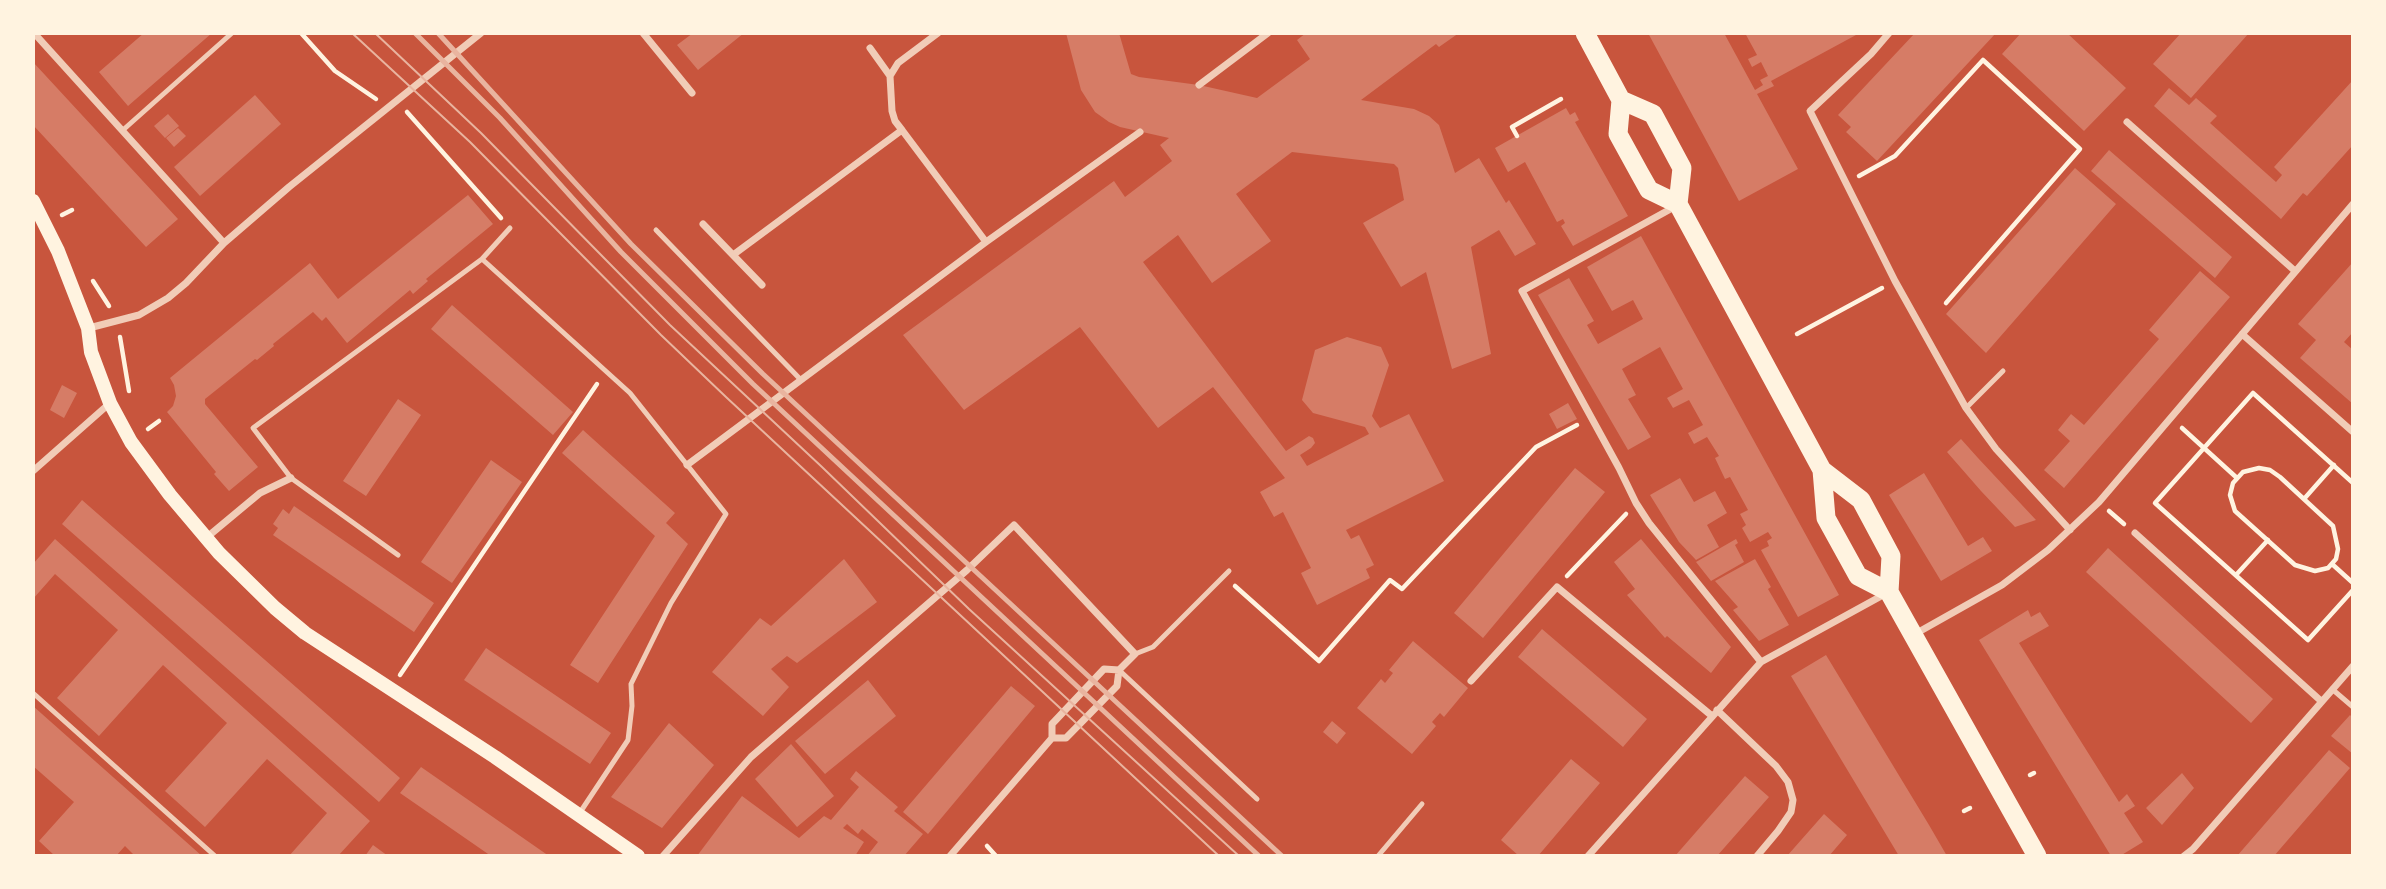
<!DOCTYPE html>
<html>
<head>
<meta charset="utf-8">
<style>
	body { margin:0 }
	#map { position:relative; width:2386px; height:889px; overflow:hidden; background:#c8553d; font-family:"Fira Sans",sans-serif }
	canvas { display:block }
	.frame { position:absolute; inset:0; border:35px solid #fff3e0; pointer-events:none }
</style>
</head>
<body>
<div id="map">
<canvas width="2386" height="889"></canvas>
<div class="frame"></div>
</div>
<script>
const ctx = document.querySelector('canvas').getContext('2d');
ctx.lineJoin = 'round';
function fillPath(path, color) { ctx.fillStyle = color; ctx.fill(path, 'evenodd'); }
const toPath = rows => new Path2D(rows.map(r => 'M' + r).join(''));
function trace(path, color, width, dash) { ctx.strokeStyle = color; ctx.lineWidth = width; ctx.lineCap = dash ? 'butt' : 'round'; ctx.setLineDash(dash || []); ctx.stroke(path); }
const building = toPath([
	[144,33,212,33,128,106,99,72],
	[693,33,744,33,698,70,677,45],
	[1066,33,1119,33,1131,74,1139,77,1199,85,1257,98,1310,59,1297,40,1306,33,1459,33,1439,47,1436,44,1361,100,1414,109,1429,116,1439,125,1455,173,1479,158,1506,203,1509,200,1536,244,1515,256,1499,230,1471,247,1491,354,1452,369,1426,272,1401,287,1363,223,1404,200,1398,168,1394,164,1292,152,1236,194,1271,241,1212,283,1178,235,1143,262,1286,451,1309,436,1313,438,1315,443,1311,448,1300,455,1307,466,1369,434,1365,427,1313,413,1302,400,1315,350,1347,337,1381,347,1389,365,1372,416,1380,428,1409,414,1444,481,1346,530,1351,539,1359,535,1374,565,1366,569,1370,578,1317,605,1301,573,1311,568,1283,512,1274,517,1260,492,1285,478,1213,387,1158,428,1080,327,964,410,903,335,1114,181,1125,197,1172,161,1160,145,1169,138,1120,127,1109,122,1095,112,1081,90],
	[1648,33,1724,33,1755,90,1763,85,1760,80,1768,76,1761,62,1752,67,1748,59,1757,55,1745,33,1855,33,1856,35,1771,81,1774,86,1757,94,1798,169,1739,201],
	[1915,33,1996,33,1877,161,1846,132,1851,127,1838,115],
	[2021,33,2067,33,2126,88,2084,131,2002,54],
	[2181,33,2249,33,2191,98,2153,64],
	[33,62,178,219,146,247,33,125],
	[2353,80,2353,145,2307,196,2303,193,2281,219,2154,106,2169,88,2189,105,2196,98,2217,116,2210,123,2276,182,2282,175,2274,167],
	[255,95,281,124,200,196,174,167],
	[1566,108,1570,115,1575,112,1579,120,1575,122,1628,216,1573,246,1561,226,1565,223,1563,219,1557,222,1525,162,1508,172,1495,148],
	[168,114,179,126,165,138,154,126],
	[178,128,186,136,174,147,166,138],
	[2109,150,2232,257,2215,278,2091,171],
	[2075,168,2116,204,1986,353,1946,314],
	[468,195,493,224,426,279,428,281,413,294,410,290,347,343,326,317,322,321,313,312,273,344,274,346,257,360,255,359,205,399,205,404,258,467,229,491,214,474,216,472,167,412,173,406,176,396,174,385,170,378,310,263,338,299],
	[1641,236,1839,595,1798,617,1761,550,1769,546,1767,541,1772,538,1768,532,1750,542,1742,528,1746,525,1740,514,1748,510,1730,477,1725,479,1715,458,1719,456,1707,437,1694,444,1688,433,1703,425,1689,400,1673,408,1667,398,1683,389,1660,347,1622,369,1636,395,1628,399,1651,437,1628,450,1538,295,1569,278,1594,321,1587,325,1598,344,1643,319,1633,300,1612,311,1587,267],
	[2353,262,2353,332,2344,342,2353,350,2353,404,2300,358,2316,340,2298,324],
	[2200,271,2230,297,2064,488,2044,470,2070,441,2058,430,2071,414,2084,425,2159,339,2149,330],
	[452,305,573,412,553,435,431,329],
	[62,385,77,393,64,418,50,410],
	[398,399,421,415,366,496,343,481],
	[1568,403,1577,419,1557,429,1549,414],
	[583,430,675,513,666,523,688,544,598,683,570,665,655,536,562,453],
	[1961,439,1978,458,2036,520,2015,527,1981,491,1947,452],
	[491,460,522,482,452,583,421,562],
	[1575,468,1605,492,1483,638,1454,613],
	[1924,473,1968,546,1983,537,1992,551,1941,581,1889,495],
	[1680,478,1694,502,1715,491,1727,513,1707,525,1719,547,1696,560,1679,542,1650,495],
	[82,500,400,778,379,802,62,524],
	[294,506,434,603,414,632,273,535,278,528,273,524,283,509,289,514],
	[55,539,370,821,338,856,289,856,327,813,267,759,205,827,165,791,227,723,163,665,99,736,57,698,118,630,55,574,33,599,33,564],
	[1641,539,1731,647,1711,673,1667,636,1665,638,1627,595,1635,589,1614,562],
	[1736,539,1738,543,1735,545,1744,562,1711,581,1696,562],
	[2108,548,2273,699,2251,723,2086,572],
	[844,559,877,602,797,663,787,656,771,669,789,687,763,716,712,672,760,618,771,626],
	[1755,559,1771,587,1768,589,1789,625,1759,641,1733,610,1738,607,1715,581],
	[2028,610,2031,617,2040,612,2049,626,2019,643,2119,802,2127,794,2135,806,2124,813,2143,842,2120,856,2111,856,1979,640],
	[1542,629,1647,719,1623,747,1518,657],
	[1413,641,1468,688,1444,717,1440,713,1432,722,1436,726,1412,754,1357,708,1381,679,1385,683,1393,673,1389,670],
	[486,648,611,733,590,764,464,680],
	[1826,655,1929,825,1947,856,1899,856,1791,676],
	[868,680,896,716,825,774,795,741],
	[1011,686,1035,706,928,834,903,812],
	[33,706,202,856,135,856,125,846,116,856,55,856,39,841,74,802,33,766],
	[2350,715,2353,718,2353,754,2331,736],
	[1332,721,1346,733,1337,744,1323,732],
	[669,723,714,765,662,828,611,797],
	[791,744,834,796,797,827,755,779],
	[2329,750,2350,768,2325,797,2274,856,2237,856],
	[1571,759,1600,783,1538,856,1519,856,1501,840],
	[421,767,549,856,491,856,400,793],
	[856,771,898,807,894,811,923,834,904,856,867,856,878,842,862,829,858,834,847,824,843,828,864,842,855,856,697,856,742,796,799,838,824,816,831,820,859,787,850,779],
	[2182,773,2194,788,2162,825,2146,808],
	[1745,776,1769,797,1717,856,1675,856],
	[1824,814,1847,835,1829,856,1787,856],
	[373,845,388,856,365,856]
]);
const path = toPath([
	[301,33,335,71,376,99],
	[407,112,501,218],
	[1517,136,1512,127,1561,99],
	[1859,176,1895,156,1983,60,2080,149,1946,303],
	[62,215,72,210],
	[93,281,109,306],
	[1797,334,1882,288],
	[120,337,129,391],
	[2182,428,2237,478],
	[148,429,159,421],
	[2259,468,2270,470,2280,477,2333,526,2338,549,2336,559,2328,568,2315,571,2295,565,2235,511,2230,495,2233,483,2243,472,2259,468],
	[2353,483,2253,393,2155,503,2308,640,2353,590],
	[2304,499,2334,465],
	[2109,511,2124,524],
	[2332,564,2353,583],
	[2236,575,2268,540],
	[1567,576,1626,514],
	[1235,586,1319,661,1390,580,1402,589,1536,447,1577,425],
	[400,675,597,384],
	[2030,775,2034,773],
	[1964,811,1970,808],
	[987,846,996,856]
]);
const service = toPath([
	[123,130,232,33],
	[656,230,801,380],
	[482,259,630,393,726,514,671,603,631,684,632,706,628,740,579,814],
	[1966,408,2003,371],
	[398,555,291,478,253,428,482,259,510,228],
	[1135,654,1153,647,1229,571],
	[1119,670,1257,799],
	[2332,689,2353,707],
	[33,693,215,856],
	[1378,856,1422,804]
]);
const minor = toPath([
	[34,33,224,243],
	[643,33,692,93],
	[1889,33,1871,54,1810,111,1895,281,1966,408,1996,449,2070,530],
	[870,48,890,76],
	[1199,85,1268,33],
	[2127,122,2295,271],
	[902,130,895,121,892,111,890,76,898,63,938,33],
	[1676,206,1522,291,1619,468,1636,503,1649,523,1761,662],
	[703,224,762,285],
	[733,255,902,130,986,242],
	[89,328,139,315,168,298,186,283,224,243,289,187,481,33],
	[2242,334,2353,432],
	[687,465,986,242,1140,132],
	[33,471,110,403],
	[2135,533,2321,701],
	[206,538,260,493,291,478],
	[1915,634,2002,585,2048,550,2099,502,2353,204],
	[1471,681,1557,587,1712,716],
	[1717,710,1776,766,1788,782,1793,800,1791,812,1778,831,1757,856],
	[663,856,751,757,967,570,1014,525,1135,654,1119,670,1117,686,1066,738,1052,738],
	[950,856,1052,738,1052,724,1104,669,1119,670],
	[1588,856,1761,662,1885,594],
	[2184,856,2193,849,2353,666]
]);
const secondary = toPath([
	[33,201,58,251,88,328,91,352,110,403,131,442,145,461,170,495,219,553,275,608,305,633,495,757,638,856]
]);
const trunk = toPath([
	[1585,33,1621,100,1618,134,1640,174,1649,190,1678,204],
	[1621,100,1653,114,1682,168,1678,204,1822,470,1861,500,1891,556,1889,592,2037,856],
	[1822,470,1826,518,1858,576,1889,592]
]);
const tram = toPath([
	[352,33,470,142,661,335,726,397,1219,856],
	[375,33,481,133,670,325,822,467,969,609,1239,856]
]);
const rail = toPath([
	[415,33,500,118,621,252,753,384,1259,856],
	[438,33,631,244,763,374,1282,856]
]);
fillPath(building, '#d67c66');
trace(path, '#fff3e0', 4.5);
trace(service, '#f1ccb7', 5);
trace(minor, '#f1ccb7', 7);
trace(secondary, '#fff3e0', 14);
trace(trunk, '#fff3e0', 19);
trace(tram, '#e9b49f', 2);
trace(rail, '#e9b49f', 5);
</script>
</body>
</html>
